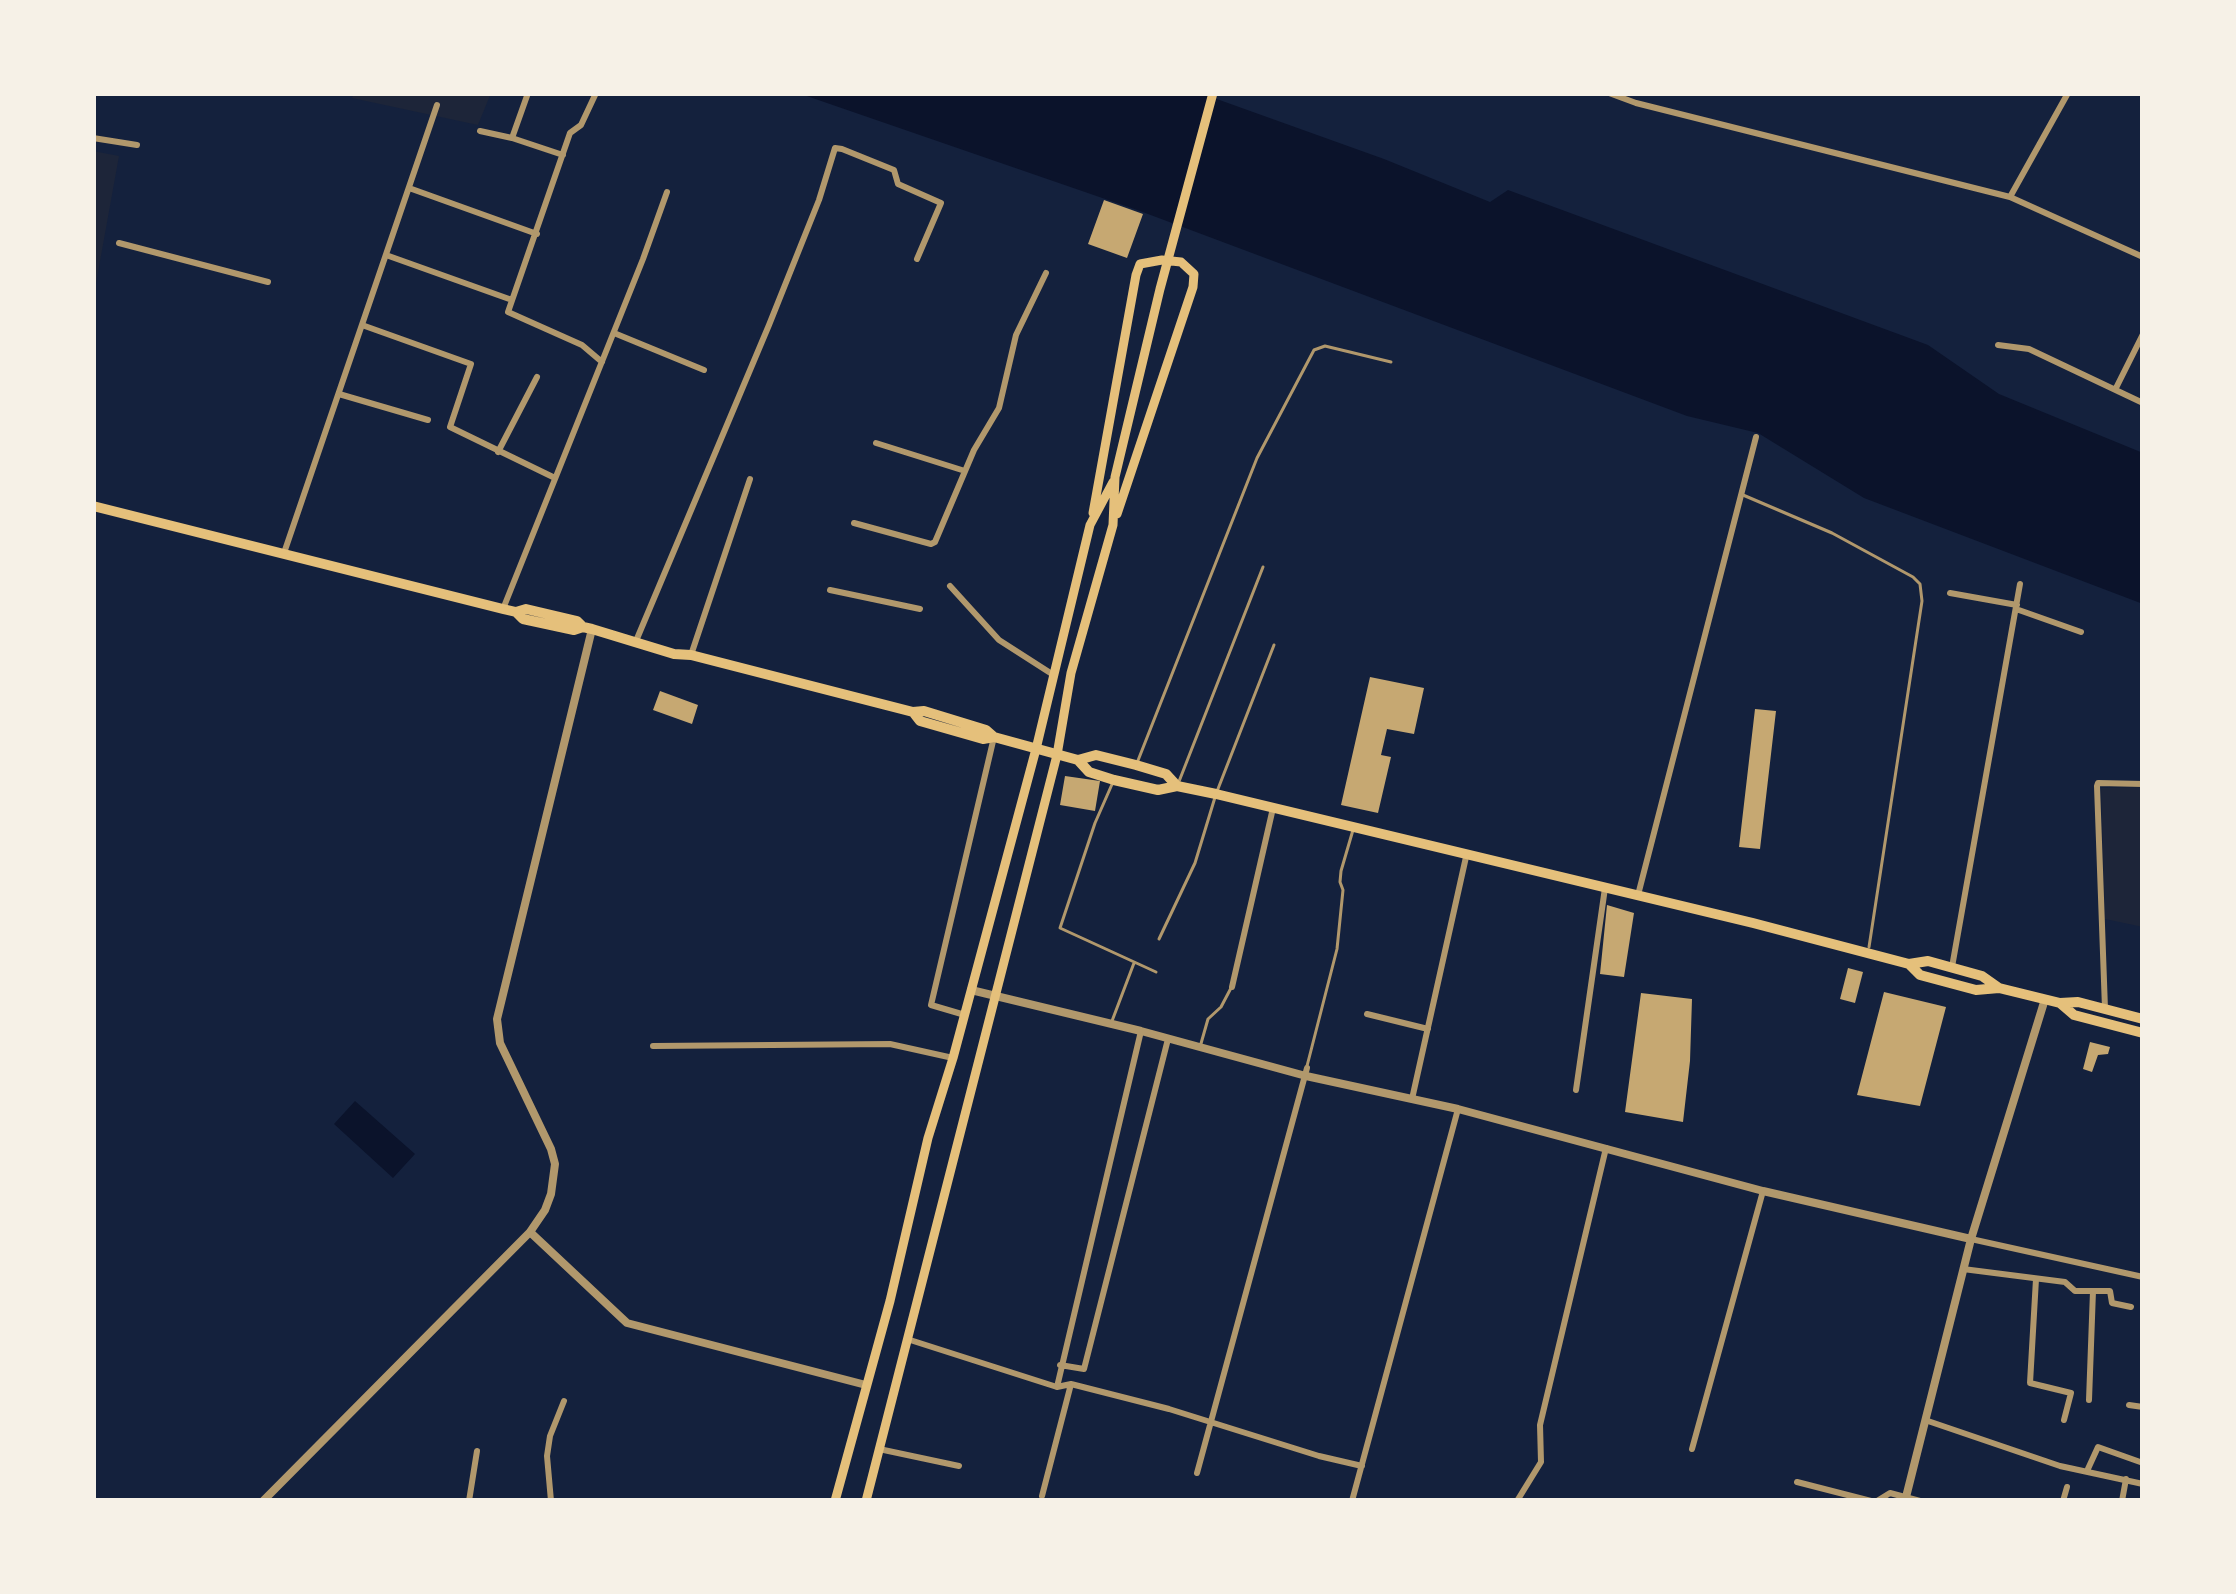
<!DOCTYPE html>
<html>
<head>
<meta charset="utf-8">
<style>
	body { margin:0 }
	#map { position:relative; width:2236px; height:1594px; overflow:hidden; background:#14213d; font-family:"Fira Sans",sans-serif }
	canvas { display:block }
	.frame { position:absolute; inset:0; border:96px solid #f6f1e7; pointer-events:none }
</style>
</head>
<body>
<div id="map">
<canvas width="2236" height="1594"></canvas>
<div class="frame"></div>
</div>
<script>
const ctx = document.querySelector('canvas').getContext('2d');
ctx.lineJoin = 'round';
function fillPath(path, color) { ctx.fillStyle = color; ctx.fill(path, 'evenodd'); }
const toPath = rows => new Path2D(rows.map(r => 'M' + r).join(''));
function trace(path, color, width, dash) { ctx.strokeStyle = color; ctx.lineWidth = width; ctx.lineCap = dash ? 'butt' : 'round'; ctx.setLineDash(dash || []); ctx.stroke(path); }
const green = toPath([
	[354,93,491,93,478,125,352,98],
	[93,151,119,156,93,300],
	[2143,787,2143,927,2105,919,2101,788]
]);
const water = toPath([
	[798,93,1200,93,1384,159,1490,202,1508,190,1928,345,1999,394,2143,453,2143,604,1864,498,1758,433,1687,416,1140,211],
	[355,1101,415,1154,393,1178,334,1124]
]);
const building = toPath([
	[1104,200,1143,214,1127,258,1088,244],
	[1370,677,1424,688,1414,734,1387,729,1381,755,1391,757,1378,813,1341,805],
	[660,691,698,705,692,724,653,710],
	[1755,709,1776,711,1760,849,1739,847],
	[1065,776,1100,781,1095,811,1060,805],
	[1607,905,1634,913,1624,977,1600,974],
	[1848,968,1863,972,1855,1003,1840,999],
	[1884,992,1946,1007,1920,1106,1857,1095],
	[1641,993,1692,999,1690,1061,1683,1122,1625,1112],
	[2090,1042,2110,1047,2108,1054,2098,1055,2092,1072,2083,1069]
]);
const service = toPath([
	[1743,495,1832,533,1913,577,1920,584,1922,601,1869,947],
	[1137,763,1257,458,1314,350,1325,346,1391,362],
	[1113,782,1095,823,1060,928,1156,972],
	[1178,784,1263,567],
	[1159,939,1195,863,1216,794,1274,645],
	[1112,1021,1134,963],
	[1200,1047,1208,1019,1221,1007,1231,988],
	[1307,1066,1337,949,1343,890,1340,882,1341,871,1353,830]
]);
const minor = toPath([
	[528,93,512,138,563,155],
	[596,93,581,125,570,133,508,312,582,345,602,362],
	[1609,93,1636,103,2010,197,2068,93],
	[480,131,512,138],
	[93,138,137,145],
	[409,188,537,234],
	[2010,197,2143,257],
	[119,243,268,282],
	[386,255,512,300],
	[362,325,471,364,450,427,555,478],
	[614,333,704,370],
	[1998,345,2029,349,2143,403],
	[2116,388,2143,334],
	[339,394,428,420],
	[876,443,965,471],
	[498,452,537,377],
	[854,523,931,544,935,542,974,450,999,408,1016,335,1046,273],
	[284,553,437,105],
	[950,586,999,640,1052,674],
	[830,590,920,609],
	[1950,593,2017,605],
	[503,609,643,259,667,192],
	[2016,609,2081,632],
	[636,641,769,325,819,200,835,148,842,149,894,170,898,184,941,203,917,259],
	[691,655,750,479],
	[1638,895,1756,437],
	[1952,967,2020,584],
	[1232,987,1273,808],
	[2105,1009,2097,786,2098,783,2143,784],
	[1367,1014,1428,1029],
	[965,1015,931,1005,994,737],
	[653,1046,890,1044,953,1058],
	[1576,1090,1605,888],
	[1412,1099,1466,857],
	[1971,1239,2143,1277],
	[1963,1269,2065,1282,2075,1291,2110,1291,2112,1303,2131,1307],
	[2036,1279,2030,1383,2071,1393,2064,1420],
	[907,1339,1057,1387,1141,1031],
	[1060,1365,1084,1369,1168,1039],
	[1057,1387,1071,1384,1169,1409,1319,1456,1362,1466],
	[2089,1400,2093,1291],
	[2129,1405,2143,1407],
	[1925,1420,2060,1466,2143,1484],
	[879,1449,959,1466],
	[1692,1449,1763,1191],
	[2087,1471,2098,1447,2143,1463],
	[1197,1473,1307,1068],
	[1797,1482,1871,1501],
	[1042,1496,1071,1384],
	[469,1501,477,1451],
	[551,1501,547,1456,550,1436,564,1401],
	[1352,1501,1458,1109],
	[1517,1501,1541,1462,1540,1425,1606,1148],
	[1877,1501,1890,1493,1920,1501],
	[2063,1501,2067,1487],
	[2122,1501,2126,1479]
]);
const tertiary = toPath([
	[971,990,1141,1031,1306,1076,1458,1109,1763,1191,1971,1239],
	[530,1232,627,1323,866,1385],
	[263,1501,530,1232,545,1210,551,1194,555,1164,551,1149,500,1043,497,1019,592,629],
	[1905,1501,1971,1239,2045,999]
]);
const secondary = toPath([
	[1093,513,1136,275,1140,264,1162,260,1181,262,1194,274,1193,287,1117,514],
	[835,1501,890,1301,928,1138,953,1058,1036,749,1090,525,1113,482],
	[866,1501,1057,755,1071,673,1113,525,1115,477,1160,289,1213,93]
]);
const trunk = toPath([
	[93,506,503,609,516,612,526,609,577,621,583,627],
	[516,612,523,619,574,630,583,627,592,629,674,654,691,655,913,712,924,711,986,730,994,737],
	[913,712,920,721,983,739,994,737,1078,760,1096,755,1136,765,1166,774,1177,786],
	[1078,760,1089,772,1114,780,1158,790,1177,786,1216,794,1753,923,1909,964,1928,961,1982,976,1999,988],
	[1909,964,1920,975,1976,990,1999,988,2060,1003,2078,1002,2143,1019],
	[2060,1003,2074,1015,2143,1033]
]);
fillPath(green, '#1d2539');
fillPath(water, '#0b132b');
fillPath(building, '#c6a872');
trace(service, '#b1986c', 3);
trace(minor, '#b1986c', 6);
trace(tertiary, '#b1986c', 8);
trace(secondary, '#e5c07b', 9);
trace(trunk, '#e5c07b', 10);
</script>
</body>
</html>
